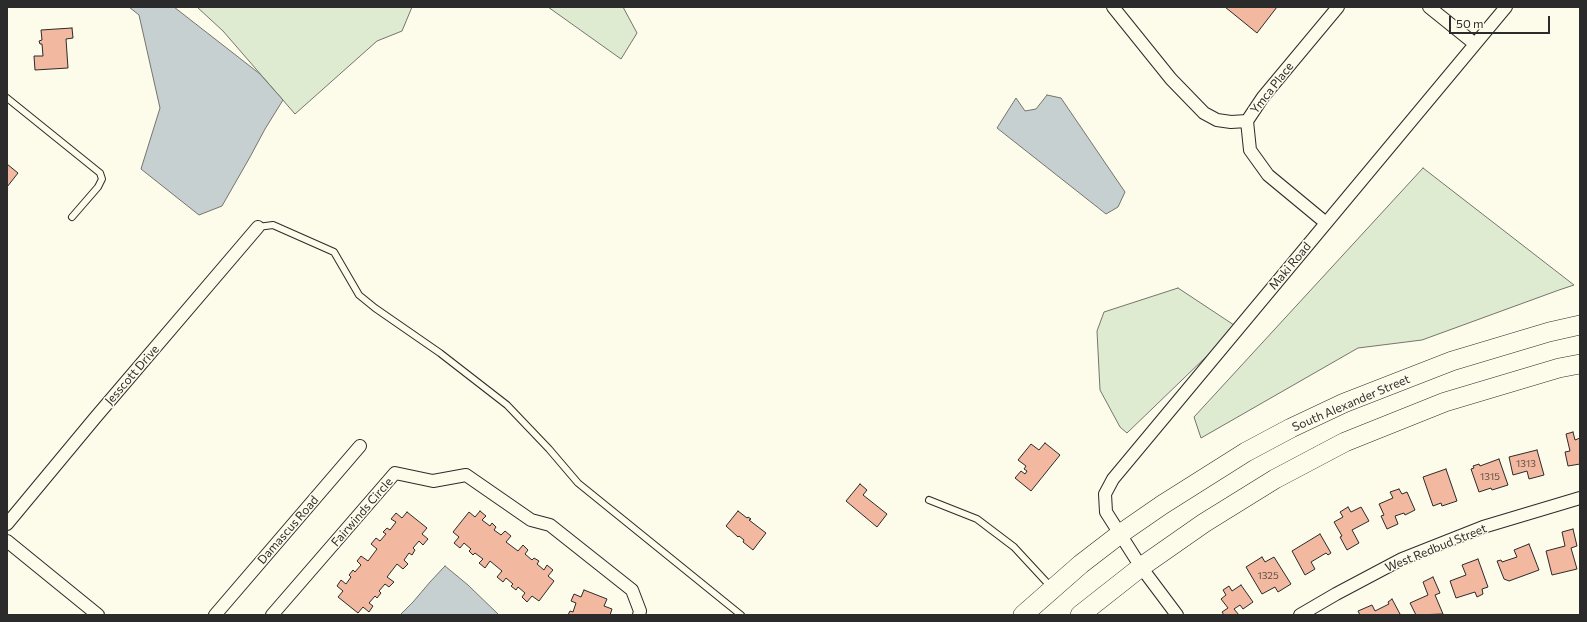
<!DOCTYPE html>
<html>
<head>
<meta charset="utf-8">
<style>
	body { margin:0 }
	#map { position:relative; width:1587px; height:622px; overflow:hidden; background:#fdfbea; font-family:Commissioner,sans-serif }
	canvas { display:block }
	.frame { position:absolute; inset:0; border:8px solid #2b2b2b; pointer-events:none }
	.scale { position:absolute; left:1449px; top:16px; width:101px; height:18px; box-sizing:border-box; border:2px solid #2b2b2b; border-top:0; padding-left:5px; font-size:12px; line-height:14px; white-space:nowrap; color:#2b2b2b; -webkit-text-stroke:3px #fdfbea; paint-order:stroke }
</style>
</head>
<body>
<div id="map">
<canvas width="1587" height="622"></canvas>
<div class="frame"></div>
<div class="scale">50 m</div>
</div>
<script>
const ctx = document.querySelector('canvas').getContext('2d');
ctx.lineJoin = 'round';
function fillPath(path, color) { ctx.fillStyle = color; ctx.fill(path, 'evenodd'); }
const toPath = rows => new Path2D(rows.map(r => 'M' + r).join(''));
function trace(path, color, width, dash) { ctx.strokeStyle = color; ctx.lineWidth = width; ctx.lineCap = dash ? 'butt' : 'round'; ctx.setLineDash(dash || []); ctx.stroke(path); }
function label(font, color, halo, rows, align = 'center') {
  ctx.font = font + ' Commissioner,sans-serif'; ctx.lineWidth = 3; ctx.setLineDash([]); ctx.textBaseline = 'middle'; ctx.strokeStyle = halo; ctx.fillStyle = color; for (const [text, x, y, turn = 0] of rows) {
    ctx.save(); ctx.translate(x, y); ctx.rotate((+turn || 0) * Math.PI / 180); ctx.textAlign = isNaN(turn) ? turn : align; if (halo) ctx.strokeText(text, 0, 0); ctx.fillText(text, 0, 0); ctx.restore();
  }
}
const green = toPath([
	[197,7,412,7,402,31,377,41,295,114,223,31,197,7],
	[548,7,623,7,637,33,621,59,548,7],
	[1423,168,1574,285,1559,290,1422,340,1358,348,1201,438,1194,417,1423,168],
	[1178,288,1237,327,1127,433,1120,427,1100,390,1097,331,1104,312,1178,288]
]);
const water = toPath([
	[129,7,174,7,260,74,283,100,265,129,250,157,222,206,199,215,141,169,160,108,139,15,129,7],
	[1047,95,1061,98,1125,192,1118,207,1106,214,997,128,1016,98,1025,111,1036,109,1047,95],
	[445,566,468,585,499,615,400,615,413,602,430,582,445,566]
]);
const building = toPath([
	[1225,7,1277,7,1257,33,1225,7],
	[72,28,73,38,66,39,68,68,35,70,34,56,43,56,42,44,40,44,39,41,42,40,41,30,72,28],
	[7,164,18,173,7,187,7,164],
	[1573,432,1575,440,1580,438,1580,464,1568,466,1565,452,1570,451,1566,434,1573,432],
	[1045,443,1060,455,1031,491,1015,478,1021,471,1025,474,1027,471,1024,469,1026,466,1018,460,1031,444,1039,450,1045,443],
	[1537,450,1544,475,1529,479,1527,471,1513,475,1509,457,1537,450],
	[1499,459,1508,485,1492,490,1491,488,1479,492,1471,469,1474,468,1473,466,1479,464,1480,466,1499,459],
	[1446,469,1457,501,1442,506,1441,503,1433,506,1423,477,1446,469],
	[860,484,867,490,863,495,887,514,877,527,846,501,860,484],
	[1399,489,1402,494,1407,492,1415,510,1405,515,1404,513,1395,516,1398,524,1387,529,1381,516,1384,515,1379,504,1393,498,1390,492,1399,489],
	[1348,507,1351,512,1361,507,1369,521,1352,530,1359,543,1347,550,1340,537,1342,536,1334,522,1343,517,1340,512,1348,507],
	[480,511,486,516,482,520,490,526,492,523,496,527,494,530,501,535,505,531,511,536,506,542,518,551,523,545,528,550,525,554,532,560,534,558,539,561,537,564,544,570,547,565,553,570,548,576,554,581,539,601,532,596,527,602,522,597,525,593,518,587,516,590,511,586,513,584,506,578,503,582,497,577,502,571,490,561,485,568,479,563,483,559,475,553,473,555,469,551,471,549,464,543,460,548,454,543,459,537,453,532,469,512,475,517,480,511],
	[738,511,747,518,748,517,751,519,749,520,766,533,753,550,743,542,744,540,739,536,738,537,726,526,738,511],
	[407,512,427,528,422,534,428,539,423,545,419,541,413,548,415,550,412,555,409,553,404,560,408,564,403,569,397,564,387,577,394,582,389,587,385,584,379,591,381,593,377,598,375,596,369,603,373,606,369,612,363,607,358,613,338,597,343,591,337,586,341,580,346,584,351,577,349,575,353,570,355,572,361,565,357,561,361,556,368,561,377,549,371,544,376,538,380,541,386,534,383,532,387,528,390,530,396,522,391,519,396,513,402,518,407,512],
	[1573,529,1577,546,1571,548,1577,569,1552,575,1546,551,1565,546,1562,532,1573,529],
	[1320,534,1331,553,1328,555,1326,553,1311,562,1315,569,1305,575,1292,551,1320,534],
	[1529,544,1539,570,1509,581,1504,579,1497,561,1501,560,1502,562,1517,557,1514,550,1529,544],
	[1262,557,1265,562,1274,557,1291,584,1278,592,1275,587,1262,594,1246,567,1262,557],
	[1478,559,1488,587,1482,589,1483,594,1477,597,1475,592,1456,598,1450,581,1466,575,1462,565,1478,559],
	[1433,577,1440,593,1435,595,1443,614,1416,615,1410,603,1428,595,1423,582,1433,577],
	[1241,585,1253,602,1243,609,1240,605,1234,609,1239,615,1224,615,1222,612,1228,608,1221,599,1226,595,1223,590,1229,586,1232,591,1241,585],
	[584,590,607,599,604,606,612,609,610,615,568,615,570,611,573,612,576,603,571,601,574,594,581,597,584,590],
	[1392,599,1400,614,1398,615,1360,615,1358,611,1372,605,1375,611,1389,604,1388,602,1392,599]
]);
const service = toPath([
	[7,98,100,173,102,179,98,187,72,217],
	[258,227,273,225,334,252,359,295,375,308,440,353,507,405,549,449,578,483,741,615],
	[929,500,977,519,1014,547,1051,587]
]);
const minor = toPath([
	[1113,7,1171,79,1204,113,1217,120,1231,122,1247,121],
	[1429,7,1475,44],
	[1326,223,1268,175,1250,150,1247,121,1263,97,1338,7],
	[7,524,95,418,258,227],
	[7,541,98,615],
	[215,615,360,446],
	[272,615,395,473,433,481,466,475,531,520,550,525,632,590,640,611,639,615],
	[1177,615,1141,567,1106,512,1105,494,1113,479,1506,7],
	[1300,615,1336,594,1402,559,1483,527,1580,498]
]);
const primary = toPath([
	[1023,615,1081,564,1120,534,1162,505,1246,452,1291,428,1344,403,1452,361,1549,332,1580,325],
	[1080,615,1141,567,1204,523,1275,479,1345,442,1445,402,1559,368,1580,364]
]);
const numberNames = [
	["1313",1526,464],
	["1315",1490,477],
	["1325",1268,576]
];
const streetNames = [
	["Ymca Place",1272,88,-52],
	["Maki Road",1290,266,-50],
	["Jesscott Drive",132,375,-49],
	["South Alexander Street",1351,403,-23],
	["Fairwinds Circle",362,512,-49],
	["Damascus Road",288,530,-49],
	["West Redbud Street",1436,548,-22]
];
fillPath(green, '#deebd1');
trace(green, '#74746e', 1);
fillPath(water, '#c7d0d0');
trace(water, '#74746e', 1);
fillPath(building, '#f2b8a0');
trace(building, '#2b2b2b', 1);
trace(service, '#2b2b2b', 8);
trace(minor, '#2b2b2b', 14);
trace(primary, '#2b2b2b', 20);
trace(service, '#fdfbea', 6);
trace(minor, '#fdfbea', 12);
trace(primary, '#fdfbea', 19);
label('10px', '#5d4e48', null, numberNames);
label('12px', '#2b2b2b', '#fdfbea', streetNames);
</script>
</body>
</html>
